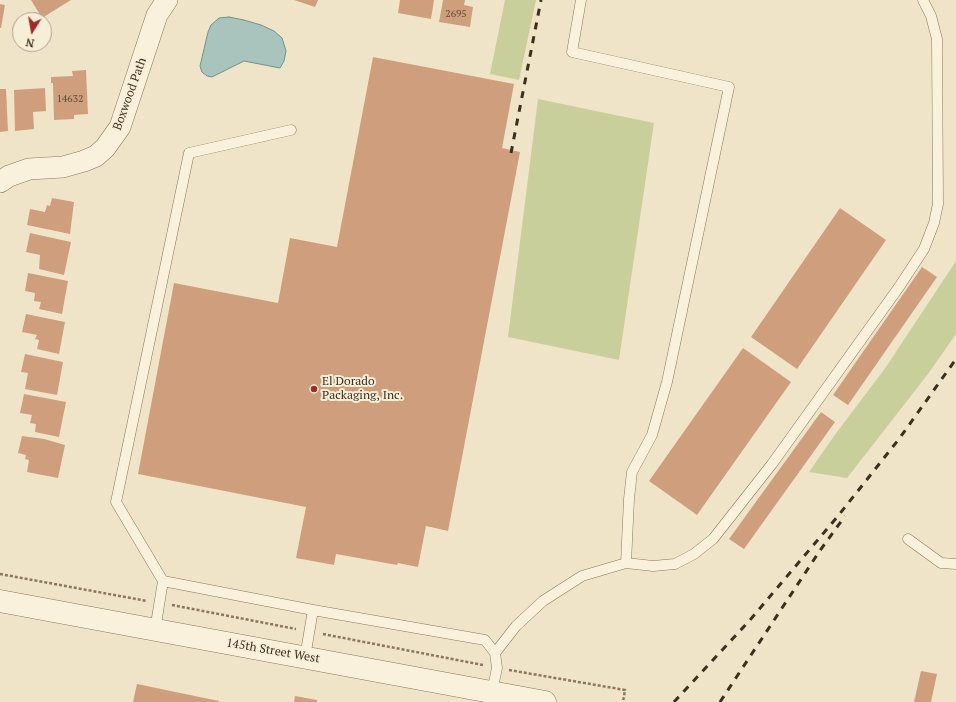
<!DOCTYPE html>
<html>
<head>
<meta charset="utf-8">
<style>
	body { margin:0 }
	#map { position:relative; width:956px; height:702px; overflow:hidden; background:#f0e4c8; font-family:"PT Serif",serif }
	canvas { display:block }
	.north { position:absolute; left:12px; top:12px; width:40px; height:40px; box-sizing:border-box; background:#f7eed8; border:1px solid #ada18e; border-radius:50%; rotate:191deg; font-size:11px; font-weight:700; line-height:16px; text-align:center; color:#3d2e20 }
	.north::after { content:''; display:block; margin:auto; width:14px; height:18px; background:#9e2a2b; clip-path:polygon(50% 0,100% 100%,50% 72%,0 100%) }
</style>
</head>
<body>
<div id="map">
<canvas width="956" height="702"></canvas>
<div class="north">N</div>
</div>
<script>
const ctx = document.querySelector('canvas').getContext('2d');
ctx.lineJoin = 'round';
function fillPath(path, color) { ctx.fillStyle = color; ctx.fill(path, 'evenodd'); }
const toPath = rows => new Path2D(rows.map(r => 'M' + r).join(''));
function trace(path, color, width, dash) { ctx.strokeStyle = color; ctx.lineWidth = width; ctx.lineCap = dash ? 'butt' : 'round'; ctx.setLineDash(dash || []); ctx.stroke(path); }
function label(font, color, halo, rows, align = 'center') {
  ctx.font = font + ' "PT Serif",serif'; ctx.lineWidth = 4; ctx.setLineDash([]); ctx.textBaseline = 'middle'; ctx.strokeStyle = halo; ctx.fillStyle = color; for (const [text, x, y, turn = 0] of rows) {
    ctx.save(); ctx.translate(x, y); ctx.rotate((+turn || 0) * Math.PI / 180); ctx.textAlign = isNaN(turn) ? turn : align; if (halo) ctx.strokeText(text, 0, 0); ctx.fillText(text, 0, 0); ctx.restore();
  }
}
const green = toPath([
	[505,0,536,0,519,80,490,74],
	[538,99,654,123,619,360,508,337],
	[956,261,956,334,928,374,847,478,809,472,834,436,886,367]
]);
const water = toPath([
	[229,17,244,20,261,25,274,31,282,38,286,51,284,61,280,68,244,61,212,77,207,76,202,72,200,66,208,32,211,25,219,18,229,17]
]);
const building = toPath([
	[31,0,71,0,42,18],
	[294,0,318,0,315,7],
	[400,0,434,0,431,19,398,13],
	[443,0,465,0,464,5,473,7,470,27,439,22],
	[0,4,5,5,1,28,0,28],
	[373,57,514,84,502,148,520,152,448,531,426,526,418,567,398,563,397,565,336,554,334,565,296,558,306,507,138,474,174,283,278,303,290,238,337,247],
	[86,70,88,114,74,115,74,119,54,120,53,83,51,83,51,77,73,76,72,71],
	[45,88,46,111,33,112,34,129,15,131,14,90],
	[0,89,6,89,8,131,0,132],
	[52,198,74,202,70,234,27,225,30,209,45,212,47,205,50,206],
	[840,208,886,240,797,369,751,337],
	[30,233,71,242,64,275,39,269,40,255,26,252],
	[922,267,937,277,848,405,833,395],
	[28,273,68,281,62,314,39,309,41,302,34,301,35,293,25,291],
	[26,314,65,322,59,354,37,349,39,340,35,339,37,335,22,332],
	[743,348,791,382,697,515,649,481],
	[25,354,63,362,57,395,25,389,28,373,21,372],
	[24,394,66,402,59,437,35,432,36,424,30,423,32,415,20,413],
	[821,412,835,422,744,549,729,539],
	[22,436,44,439,65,445,58,478,27,472,29,460,25,459,26,455,18,453],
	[921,671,937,674,931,702,914,702],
	[137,684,219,701,219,702,133,702],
	[295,696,317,700,317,702,294,702]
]);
const path = toPath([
	[0,574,147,601],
	[172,605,296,629],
	[323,634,483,665],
	[509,670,625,690,623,702]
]);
const service = toPath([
	[581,0,572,52,729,87,667,382,652,435,632,472,629,499,626,563],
	[908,539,941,563,956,564],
	[163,581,116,502,189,153,291,130],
	[155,630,163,581,313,610,485,640,495,653,497,668,492,692],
	[495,653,516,626,543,601,582,576,626,563,653,566,675,564,694,554,713,539,772,464,899,287,924,249,934,223,938,204,937,39,931,16,923,0],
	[305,657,313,610]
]);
const minor = toPath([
	[0,182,9,176,29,169,63,167,84,161,96,156,105,148,120,127,157,15,167,0]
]);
const tertiary = toPath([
	[0,601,545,702]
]);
const rail = toPath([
	[511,153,541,0],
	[674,702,750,620,838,516,899,439,956,359],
	[720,702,819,552,845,516]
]);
const markers = [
	[314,389,4,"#9e2a2b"]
];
const numberNames = [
	["2695",456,14],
	["14632",70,99]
];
const streetNames = [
	["Boxwood Path",130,94,-70],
	["145th Street West",273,651,10]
];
const poiNames = [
	["El Dorado",322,382],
	["Packaging, Inc.",322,396]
];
fillPath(green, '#c9cf9b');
fillPath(water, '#a9c4bc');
trace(water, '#6f938a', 1);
fillPath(building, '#cf9f7d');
trace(service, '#8d765c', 11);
trace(minor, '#8d765c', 22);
trace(tertiary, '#8d765c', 23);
trace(path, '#8d765c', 2.5, [3, 2]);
trace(service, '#faf1dc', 10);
trace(minor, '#faf1dc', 21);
trace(tertiary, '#faf1dc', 22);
trace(rail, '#3d2e20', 3, [7, 7]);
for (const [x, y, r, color] of markers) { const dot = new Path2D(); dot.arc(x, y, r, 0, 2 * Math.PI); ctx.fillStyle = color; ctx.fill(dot); trace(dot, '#f7eed8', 1.5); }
label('10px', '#624a37', null, numberNames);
label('12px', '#3d2e20', '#f7eed8', streetNames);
label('12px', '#3d2e20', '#f7eed8', poiNames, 'left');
</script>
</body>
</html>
